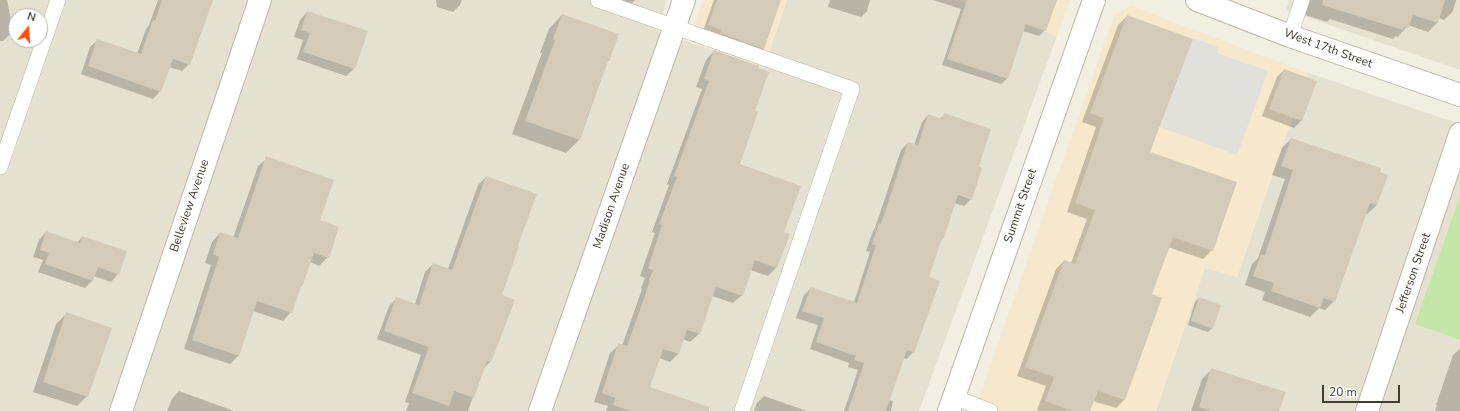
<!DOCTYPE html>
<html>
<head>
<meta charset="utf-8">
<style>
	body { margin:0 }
	#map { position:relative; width:1460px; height:411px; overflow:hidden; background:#f1eee2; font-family:"Nunito Sans",sans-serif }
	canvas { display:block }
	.north { position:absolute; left:8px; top:8px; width:40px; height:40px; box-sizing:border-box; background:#fff; border:1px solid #b4b2ad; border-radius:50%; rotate:17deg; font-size:11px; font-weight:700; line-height:16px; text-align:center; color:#433e33 }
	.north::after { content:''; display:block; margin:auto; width:14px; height:18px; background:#fd4c0e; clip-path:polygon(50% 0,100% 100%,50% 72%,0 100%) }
	.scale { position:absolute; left:1322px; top:385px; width:78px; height:18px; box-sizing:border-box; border:2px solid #433e33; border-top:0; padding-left:5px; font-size:12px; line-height:14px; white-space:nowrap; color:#433e33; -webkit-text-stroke:3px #fff; paint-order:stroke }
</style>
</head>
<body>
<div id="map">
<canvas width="1460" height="411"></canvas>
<div class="north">N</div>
<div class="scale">20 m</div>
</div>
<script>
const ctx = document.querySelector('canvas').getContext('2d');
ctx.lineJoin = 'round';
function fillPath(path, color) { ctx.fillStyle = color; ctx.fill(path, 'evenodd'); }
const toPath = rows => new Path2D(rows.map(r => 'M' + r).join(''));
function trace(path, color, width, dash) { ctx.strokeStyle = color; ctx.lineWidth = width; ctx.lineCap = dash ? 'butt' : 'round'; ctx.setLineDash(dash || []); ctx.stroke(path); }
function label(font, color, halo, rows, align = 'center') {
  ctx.font = font + ' "Nunito Sans",sans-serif'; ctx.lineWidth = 3.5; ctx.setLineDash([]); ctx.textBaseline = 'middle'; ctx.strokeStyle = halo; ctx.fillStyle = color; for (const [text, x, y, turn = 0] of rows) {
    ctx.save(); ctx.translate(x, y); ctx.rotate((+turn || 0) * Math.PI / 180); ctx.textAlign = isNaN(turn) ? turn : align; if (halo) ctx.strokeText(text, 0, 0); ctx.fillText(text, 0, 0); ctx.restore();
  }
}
const residential = toPath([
	[0,0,667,0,657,31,764,68,787,0,956,0,1057,36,919,411,0,411],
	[16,16,40,16,40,40,16,40],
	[1289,0,1460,0,1460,70,1286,10],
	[1308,73,1460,124,1460,411,1156,411,1205,267,1237,277]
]);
const commercial = toPath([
	[703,0,787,0,764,68,689,41],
	[956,0,1070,0,1057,36],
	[1131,6,1308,73,1237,277,1205,268,1156,411,974,411,1114,16]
]);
const green = toPath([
	[1460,196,1460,340,1415,324]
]);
const parking = toPath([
	[1193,38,1218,47,1217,53,1268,71,1237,155,1160,127]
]);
const shadow = toPath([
	[0,0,7,0,13,31,3,41,0,41],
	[158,0,212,0,189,64,182,71,169,67,160,91,153,99,81,74,90,47,98,40,137,54,146,29,149,25],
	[436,0,462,0,460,5,453,12,437,7],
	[610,0,635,0,628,7],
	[714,0,780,0,764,48,758,54,703,31],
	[830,0,870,0,867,11,861,17,828,7],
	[933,0,1056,0,1045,30,1039,36,1023,31,1007,79,1001,84,942,65,961,9],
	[1306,0,1456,0,1453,11,1444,20,1439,18,1437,23,1428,32,1408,25,1398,37,1396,36,1393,39,1330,19,1327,22,1302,14],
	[307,12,354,69,346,76,297,59,303,40,294,37,300,20],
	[562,15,610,59,607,62,580,139,566,153,512,134,542,53,540,53,549,29],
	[1127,16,1149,153,1212,250,1203,259,1168,247,1150,295,1161,298,1124,400,1116,408,1093,401,1089,411,1040,411,1037,410,1046,386,1017,376,1056,269,1064,261,1071,263,1087,219,1067,212,1096,127,1082,122,1118,25],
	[714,51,754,112,738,164,783,232,776,268,768,276,750,270,742,295,733,303,712,296,699,334,690,342,683,339,678,354,670,362,659,358,649,388,667,411,606,411,608,406,594,402,610,353,619,345,622,346,642,289,641,288,645,278,640,276,655,233,652,232,669,185,667,184,702,89,696,87,706,60],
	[1284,70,1316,82,1301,121,1294,128,1262,116,1277,77],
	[945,114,977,167,971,199,964,206,954,203,943,238,940,241,927,278,913,352,907,359,903,358,889,400,893,401,891,411,844,411,858,370,848,367,849,363,810,349,818,325,796,318,804,295,811,288,854,302,870,252,866,251,873,231,875,228,901,150,908,143,914,145,922,122,928,115,940,119],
	[1291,139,1377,205,1367,214,1366,214,1334,301,1325,310,1319,308,1310,317,1262,300,1265,292,1245,285,1252,264,1258,258,1285,179,1272,175,1282,148],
	[267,158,319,221,328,257,319,266,310,262,303,284,300,287,291,312,283,321,253,311,239,355,230,364,184,349,211,265,205,263,212,242,220,233,233,238,258,166],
	[486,177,516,246,501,296,513,300,490,362,483,369,468,411,406,411,409,403,405,402,421,355,377,339,389,306,397,298,415,304,425,272,433,264,448,269,478,185],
	[46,232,77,243,82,237,118,274,111,282,94,276,92,281,85,288,38,272,43,260,33,257,39,240],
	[1199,298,1212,328,1208,332,1188,325,1195,302],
	[66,314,87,396,77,406,33,392,56,324],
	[1460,349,1460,411,1435,411,1437,405,1436,405,1453,355],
	[1212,369,1278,411,1191,411,1202,379],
	[179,391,234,411,167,411,172,399],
	[764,396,807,411,754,411,757,403]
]);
const building = toPath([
	[162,0,213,0,190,65,173,59,161,92,88,66,97,39,141,54,153,20,155,21],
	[717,0,781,0,764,49,720,33,721,30,708,25],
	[967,0,1057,0,1046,31,1026,24,1008,79,947,59],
	[1323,0,1445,0,1438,23,1413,15,1408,28,1404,27,1403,30,1322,5],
	[307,11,368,31,355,69,303,52,310,33,301,30],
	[562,14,619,34,610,59,609,59,588,115,580,140,525,121,555,40,553,39],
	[1127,15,1193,39,1150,152,1237,182,1213,251,1173,237,1152,294,1162,298,1125,400,1098,391,1090,411,1072,411,1045,401,1054,377,1025,367,1064,260,1075,264,1095,210,1075,203,1104,118,1090,113],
	[714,50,759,66,758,68,769,72,755,111,758,112,740,164,801,186,784,232,790,234,777,268,755,260,743,296,716,287,700,334,687,330,679,354,663,349,650,387,709,407,709,411,631,411,613,405,615,398,602,393,618,343,627,346,650,281,649,280,653,270,648,268,662,225,659,224,677,177,674,176,709,81,704,79],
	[1284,69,1317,81,1302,121,1269,109],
	[944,113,991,129,979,166,982,168,972,200,958,195,944,238,942,238,929,277,940,281,914,353,907,350,886,411,848,411,864,363,854,360,856,356,816,342,824,318,802,311,811,287,857,303,876,245,872,244,879,223,881,224,908,142,918,145,928,114,942,119],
	[1291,138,1381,168,1380,172,1388,175,1377,205,1370,203,1335,302,1324,298,1320,308,1271,291,1274,283,1253,276,1261,254,1265,255,1293,170,1281,166],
	[266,156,334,180,320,220,339,227,329,258,314,253,303,284,302,284,292,313,257,301,239,356,192,340,219,257,213,254,220,232,238,238],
	[486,176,537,194,518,245,519,246,502,295,515,300,491,362,487,361,474,398,454,391,449,406,412,393,429,347,384,331,396,297,419,305,433,263,452,270],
	[46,231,80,243,82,236,127,251,119,275,98,267,93,281,45,264,49,253,40,250],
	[1199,297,1221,305,1213,329,1191,321],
	[66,312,112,328,88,397,43,382],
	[1211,368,1286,392,1279,411,1211,411,1199,407]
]);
const lane = toPath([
	[598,0,852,89,742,411],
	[1290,36,1302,0],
	[0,167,58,0],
	[954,397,990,411]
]);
const street = toPath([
	[1197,0,1290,36,1460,95],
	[121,411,260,0],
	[540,411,684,0],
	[949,411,1094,0],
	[1367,411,1460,134]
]);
const streetNames = [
	["West 17th Street",1328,49,20],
	["Belleview Avenue",190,206,-71],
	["Madison Avenue",612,206,-71],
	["Summit Street",1021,206,-71],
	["Jefferson Street",1414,273,-71]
];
fillPath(residential, '#e5e1d0');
fillPath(commercial, '#f5e8cc');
fillPath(green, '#c4e7a9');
fillPath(parking, '#e1e0db');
fillPath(shadow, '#0003');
fillPath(building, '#d3cbb7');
trace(lane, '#bdb7a5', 16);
trace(street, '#bdb7a5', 24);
trace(lane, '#fff', 15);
trace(street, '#fff', 22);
label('12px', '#433e33', '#fff', streetNames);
</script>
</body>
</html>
